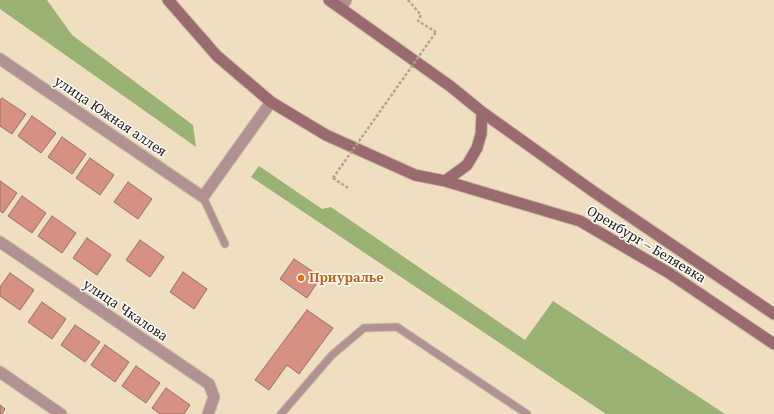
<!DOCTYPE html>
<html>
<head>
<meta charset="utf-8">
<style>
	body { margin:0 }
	canvas { display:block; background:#efdfc0 }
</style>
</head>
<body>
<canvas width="774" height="414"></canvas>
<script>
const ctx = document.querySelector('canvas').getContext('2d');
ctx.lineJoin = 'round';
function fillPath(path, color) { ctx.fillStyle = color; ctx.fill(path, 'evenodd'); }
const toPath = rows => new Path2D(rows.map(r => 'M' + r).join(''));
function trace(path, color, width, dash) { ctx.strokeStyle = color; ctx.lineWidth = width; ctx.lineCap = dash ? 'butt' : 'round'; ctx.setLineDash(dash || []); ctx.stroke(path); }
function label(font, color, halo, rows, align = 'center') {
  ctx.font = font + ' "Noto Serif",serif'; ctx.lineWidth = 3; ctx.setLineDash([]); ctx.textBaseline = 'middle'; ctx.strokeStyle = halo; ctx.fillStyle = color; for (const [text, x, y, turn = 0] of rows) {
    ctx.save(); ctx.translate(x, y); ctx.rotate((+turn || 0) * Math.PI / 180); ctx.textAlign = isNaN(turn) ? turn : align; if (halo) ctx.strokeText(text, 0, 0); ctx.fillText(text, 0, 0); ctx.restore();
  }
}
const forest = toPath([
	[0,0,47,0,72,35,193,125,196,147,0,9],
	[259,166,322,209,331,207,525,340,553,301,725,414,606,414,251,177]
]);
const building = toPath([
	[2,98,26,114,12,134,0,126,0,100,2,98],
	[32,116,56,133,41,153,18,136,32,116],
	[62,137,86,154,72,174,48,157,62,137],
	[90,158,114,175,100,195,76,178,90,158],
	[0,181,17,193,3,213,0,211,0,181],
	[128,182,152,199,138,219,114,202,128,182],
	[22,196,46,213,32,233,8,216,22,196],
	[52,216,76,233,62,253,38,236,52,216],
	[87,238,111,255,97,275,73,258,87,238],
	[140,240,164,257,150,277,126,260,140,240],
	[294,259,321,277,307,298,280,279,294,259],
	[183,272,207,289,194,309,170,292,183,272],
	[10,273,34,290,20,310,0,296,0,287,10,273],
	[42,302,66,319,52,339,28,322,42,302],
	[307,310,333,328,299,374,287,365,269,390,255,380,307,310],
	[75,325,100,342,85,362,61,345,75,325],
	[105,345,129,362,115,382,91,365,105,345],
	[136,366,160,383,146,403,122,386,136,366],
	[166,388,190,405,184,414,160,414,152,408,166,388],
	[0,405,5,409,2,414,0,414,0,405]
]);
const path = toPath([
	[408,0,421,15,418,21,436,32],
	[333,178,348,188]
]);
const service = toPath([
	[203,197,225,244],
	[281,414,332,355,364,328,397,327,527,414]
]);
const minor = toPath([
	[0,59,203,197,271,102],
	[0,242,209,384,214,397,208,414],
	[0,372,61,414]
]);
const tertiary = toPath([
	[341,8,346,0]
]);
const secondary = toPath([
	[168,0,217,56,271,102,326,135,415,175,445,181,467,165,477,148,481,134,482,112],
	[329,0,450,86,482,112,594,192,774,314],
	[445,181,580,221,669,273,774,344]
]);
const pathBridge = toPath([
	[333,178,436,32]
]);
const markers = [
	[301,278,4,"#e8710a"]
];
const streetNames = [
	["улица Южная аллея",110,117,34],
	["Оренбург – Беляевка",646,245,31],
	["улица Чкалова",125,311,34]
];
const foodNames = [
	["Приуралье",309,278]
];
fillPath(forest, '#9ab274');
fillPath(building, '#d79181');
trace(building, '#937169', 1);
trace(service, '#cabca0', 9);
trace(minor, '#cabca0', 13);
trace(tertiary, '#cabca0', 13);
trace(secondary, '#cabca0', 13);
trace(path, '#b1a48b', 2.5, [3, 2]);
trace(service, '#b29193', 7);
trace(minor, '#b29193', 11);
trace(tertiary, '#b29193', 11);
trace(secondary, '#9a6b6e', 11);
trace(pathBridge, '#b1a48b', 2.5, [3, 2]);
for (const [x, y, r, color] of markers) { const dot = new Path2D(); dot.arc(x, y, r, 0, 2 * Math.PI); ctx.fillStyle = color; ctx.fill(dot); trace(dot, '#fff', 1.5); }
label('13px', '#211c10', '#fff', streetNames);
label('bold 13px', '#c56008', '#fff', foodNames, 'left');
</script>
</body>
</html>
